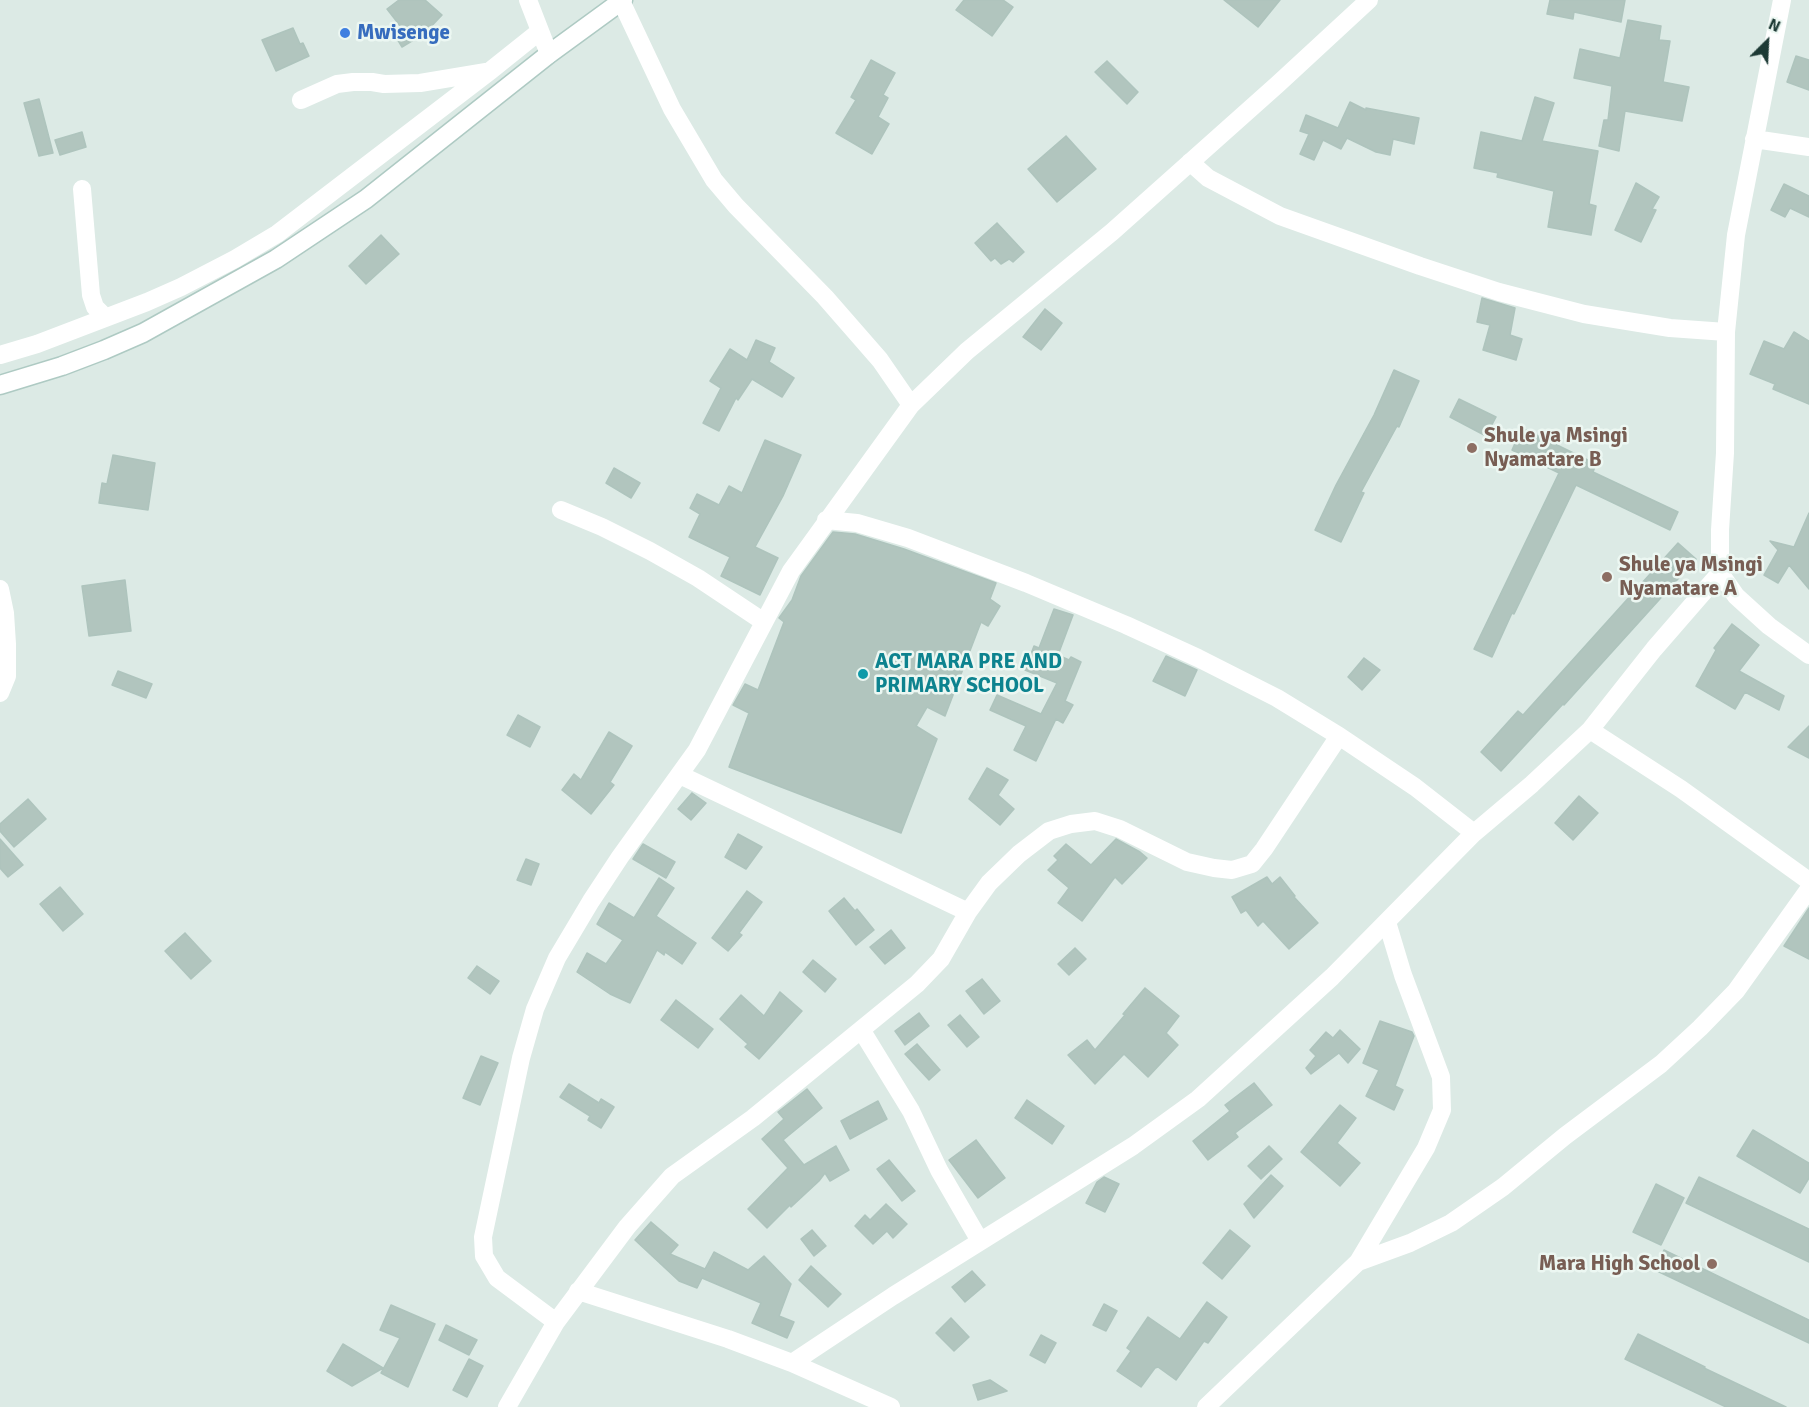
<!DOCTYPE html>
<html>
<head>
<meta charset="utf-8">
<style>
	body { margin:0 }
	#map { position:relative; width:1809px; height:1407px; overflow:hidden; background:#dceae5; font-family:Signika,sans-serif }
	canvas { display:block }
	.north { position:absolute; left:1737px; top:12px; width:60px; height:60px; -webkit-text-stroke:4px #ecf7f2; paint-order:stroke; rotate:24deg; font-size:16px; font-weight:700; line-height:24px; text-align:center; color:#1d3a35 }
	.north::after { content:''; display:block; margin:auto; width:21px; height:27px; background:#1d3a35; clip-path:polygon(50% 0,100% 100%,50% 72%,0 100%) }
</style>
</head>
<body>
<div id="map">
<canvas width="1809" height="1407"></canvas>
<div class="north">N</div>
</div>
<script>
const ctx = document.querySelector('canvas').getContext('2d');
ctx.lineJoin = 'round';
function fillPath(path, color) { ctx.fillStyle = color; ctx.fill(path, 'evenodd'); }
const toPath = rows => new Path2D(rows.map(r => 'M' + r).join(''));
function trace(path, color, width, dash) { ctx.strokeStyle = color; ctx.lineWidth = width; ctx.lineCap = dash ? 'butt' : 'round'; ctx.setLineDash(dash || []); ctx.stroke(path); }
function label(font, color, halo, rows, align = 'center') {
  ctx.font = font + ' Signika,sans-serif'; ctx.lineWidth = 5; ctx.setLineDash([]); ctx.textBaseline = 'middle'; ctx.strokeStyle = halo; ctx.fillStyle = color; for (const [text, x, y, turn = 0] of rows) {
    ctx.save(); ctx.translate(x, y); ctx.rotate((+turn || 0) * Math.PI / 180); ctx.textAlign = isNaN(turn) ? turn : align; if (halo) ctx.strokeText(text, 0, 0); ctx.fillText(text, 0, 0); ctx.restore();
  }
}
const building = toPath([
	[399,0,425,0,442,15,425,33,402,47,393,32,401,27,387,9,399,0],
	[964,0,1003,0,1013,7,992,36,956,10,964,0],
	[1224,0,1280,0,1258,27,1224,0],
	[1550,0,1625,0,1621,22,1574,12,1573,19,1547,14,1550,0],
	[1628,20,1661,26,1659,40,1670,41,1663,82,1689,87,1682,121,1625,111,1619,151,1599,146,1604,120,1608,120,1612,86,1574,78,1580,49,1620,58,1628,20],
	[293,28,300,44,303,43,309,56,276,71,262,40,293,28],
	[1796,56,1809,60,1809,90,1787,82,1796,56],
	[871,60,895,73,883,95,888,98,878,117,889,124,872,154,836,133,856,100,851,97,871,60],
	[1107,61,1138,92,1127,104,1095,72,1107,61],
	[1535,97,1554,103,1542,141,1598,151,1589,204,1596,206,1591,235,1548,227,1554,191,1497,177,1498,173,1474,168,1481,132,1522,141,1535,97],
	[39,99,53,153,39,156,24,103,39,99],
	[1350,102,1366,110,1366,108,1419,118,1414,144,1393,139,1390,155,1376,152,1347,138,1341,149,1323,140,1314,160,1300,154,1309,134,1300,131,1306,115,1338,128,1350,102],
	[82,132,86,147,60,155,55,140,82,132],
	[1066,136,1096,169,1057,202,1028,169,1066,136],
	[1636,183,1659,197,1652,209,1656,210,1641,242,1615,230,1636,183],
	[1784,184,1809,196,1809,217,1790,208,1785,217,1771,210,1784,184],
	[997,223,1024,252,1013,262,1009,259,1001,264,995,258,991,261,975,243,997,223],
	[381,235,399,254,366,284,349,266,381,235],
	[1482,298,1515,308,1510,335,1522,339,1516,360,1483,350,1490,325,1477,322,1482,298],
	[1045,309,1062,323,1041,350,1023,337,1045,309],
	[1794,332,1809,341,1809,404,1773,389,1775,384,1750,374,1764,341,1784,349,1794,332],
	[756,340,775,348,769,362,794,378,782,397,752,379,738,400,736,398,719,431,703,423,721,388,710,381,730,349,747,360,756,340],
	[1394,370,1419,381,1399,427,1397,426,1361,492,1364,493,1341,542,1315,530,1336,485,1374,415,1394,370],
	[1459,399,1496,417,1486,436,1450,417,1459,399],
	[1522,428,1596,464,1593,472,1678,512,1670,530,1576,485,1514,614,1512,613,1492,657,1474,649,1559,473,1512,450,1522,428],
	[765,440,801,455,783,496,755,547,778,558,760,595,721,576,730,557,689,537,700,514,690,508,697,494,719,505,729,486,742,493,765,440],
	[113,455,155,463,148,510,99,503,102,483,107,484,113,455],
	[614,468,640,483,631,498,606,483,614,468],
	[1809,513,1809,589,1789,565,1778,583,1764,575,1778,550,1770,541,1794,547,1809,513],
	[833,532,855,534,904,549,996,583,990,599,1000,606,988,626,981,622,945,716,927,707,916,726,937,739,901,833,729,767,749,713,733,705,745,684,758,690,784,622,779,618,792,600,801,576,833,532],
	[1678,543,1696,559,1564,705,1563,704,1501,771,1481,752,1518,711,1523,715,1678,543],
	[125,580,131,631,89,636,82,586,125,580],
	[1054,609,1073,615,1058,655,1069,660,1071,657,1081,662,1065,701,1073,705,1063,723,1056,719,1036,761,1014,750,1026,726,990,710,997,695,1041,714,1057,683,1025,670,1034,646,1039,648,1054,609],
	[1732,624,1759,645,1739,671,1784,696,1779,710,1745,692,1735,709,1696,686,1716,650,1714,648,1732,624],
	[1166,656,1197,670,1185,696,1153,681,1166,656],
	[1364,658,1380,670,1362,690,1348,677,1364,658],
	[118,671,152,684,146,698,112,685,118,671],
	[518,715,540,727,530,747,507,735,518,715],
	[1809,726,1809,758,1788,747,1809,726],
	[609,732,632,746,610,782,614,785,591,814,562,790,574,774,581,780,609,732],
	[987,768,1008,780,998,795,1014,809,1000,825,969,799,987,768],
	[692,793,706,803,691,820,678,809,692,793],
	[1579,796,1598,813,1573,840,1555,823,1579,796],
	[28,799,46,819,14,847,0,831,0,824,28,799],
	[738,834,762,847,746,869,725,857,738,834],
	[0,839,23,865,8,877,0,868,0,839],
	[1116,839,1140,852,1147,858,1122,884,1115,877,1082,921,1058,903,1069,888,1048,870,1058,860,1054,856,1066,844,1091,865,1116,839],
	[643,844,675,862,666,878,633,859,643,844],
	[526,859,539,864,531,885,517,880,526,859],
	[1267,877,1272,884,1280,877,1295,896,1294,897,1318,923,1289,949,1263,921,1258,926,1246,910,1241,913,1232,897,1267,877],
	[659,878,674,888,656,916,696,943,682,964,665,952,664,955,657,950,630,1003,610,994,577,972,587,953,606,964,623,940,597,924,609,903,634,918,659,878],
	[60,887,83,914,63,931,40,904,60,887],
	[747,891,762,902,739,933,742,935,728,951,712,938,747,891],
	[844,898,855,911,857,909,874,930,856,945,829,911,844,898],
	[1809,908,1809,959,1784,946,1809,908],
	[891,930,905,948,885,964,870,947,891,930],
	[185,933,211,961,191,979,165,951,185,933],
	[1075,948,1086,959,1069,975,1058,964,1075,948],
	[813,960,836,979,825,992,803,972,813,960],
	[477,966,499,981,490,994,468,978,477,966],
	[982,979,1000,1001,984,1014,966,991,982,979],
	[1145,988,1179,1016,1166,1033,1178,1045,1148,1077,1124,1054,1095,1084,1068,1055,1087,1040,1095,1050,1125,1015,1123,1014,1145,988],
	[780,992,802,1011,759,1059,745,1047,748,1044,720,1019,741,995,764,1016,780,992],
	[676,1000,713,1029,698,1048,661,1020,676,1000],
	[919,1013,929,1026,905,1045,895,1031,919,1013],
	[960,1015,979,1037,967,1047,948,1025,960,1015],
	[1380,1021,1412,1032,1414,1036,1395,1086,1403,1090,1394,1110,1366,1096,1379,1070,1363,1063,1380,1021],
	[1340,1030,1360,1049,1348,1063,1339,1053,1311,1074,1306,1068,1316,1056,1310,1050,1326,1032,1333,1038,1340,1030],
	[917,1044,940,1070,929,1080,905,1054,917,1044],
	[481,1056,498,1063,480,1105,463,1098,481,1056],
	[1254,1083,1272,1105,1235,1133,1238,1137,1208,1160,1193,1141,1230,1111,1225,1105,1254,1083],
	[569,1084,599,1103,601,1099,614,1107,601,1128,588,1120,590,1116,560,1097,569,1084],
	[807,1089,822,1108,783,1140,804,1165,836,1146,849,1170,830,1181,825,1173,819,1181,791,1207,790,1205,767,1228,748,1209,788,1168,762,1139,784,1119,778,1112,807,1089],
	[1027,1100,1064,1126,1052,1144,1015,1118,1027,1100],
	[878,1101,887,1119,850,1139,841,1121,878,1101],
	[1340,1105,1356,1118,1337,1143,1360,1163,1340,1186,1301,1152,1340,1105],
	[1753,1130,1809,1163,1809,1178,1800,1193,1737,1156,1753,1130],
	[976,1140,1005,1178,978,1198,949,1160,976,1140],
	[1269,1146,1282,1159,1261,1179,1248,1166,1269,1146],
	[889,1160,915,1191,902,1201,877,1169,889,1160],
	[1271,1175,1283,1186,1254,1218,1244,1204,1271,1175],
	[1104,1177,1119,1184,1105,1212,1086,1203,1097,1182,1104,1177],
	[1699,1177,1809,1229,1809,1262,1686,1203,1699,1177],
	[1656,1184,1684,1198,1661,1245,1633,1232,1656,1184],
	[886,1204,907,1224,893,1238,887,1231,873,1244,855,1226,865,1215,870,1220,886,1204],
	[651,1222,678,1245,670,1254,705,1269,714,1252,748,1270,764,1256,791,1284,779,1316,794,1322,787,1338,752,1323,761,1303,702,1278,697,1288,679,1281,635,1240,651,1222],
	[812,1230,826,1246,814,1256,801,1239,812,1230],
	[1230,1230,1250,1246,1222,1279,1203,1263,1230,1230],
	[1664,1250,1809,1320,1809,1343,1655,1270,1664,1250],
	[811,1266,841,1294,828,1307,799,1280,811,1266],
	[972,1271,985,1285,965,1302,952,1287,972,1271],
	[1207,1302,1227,1317,1208,1343,1204,1341,1176,1380,1158,1367,1155,1368,1141,1387,1117,1371,1131,1351,1127,1348,1148,1317,1180,1339,1207,1302],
	[1104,1304,1117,1311,1106,1331,1093,1325,1104,1304],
	[391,1305,435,1324,408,1387,381,1373,400,1338,380,1330,391,1305],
	[951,1318,969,1337,954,1351,936,1333,951,1318],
	[446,1325,477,1340,469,1355,439,1340,446,1325],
	[1638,1334,1705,1367,1704,1368,1786,1407,1726,1407,1625,1359,1638,1334],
	[1041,1335,1056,1343,1045,1363,1030,1355,1041,1335],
	[343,1344,383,1368,352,1386,327,1371,343,1344],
	[469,1359,483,1366,467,1397,453,1390,469,1359],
	[990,1380,1007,1391,978,1400,973,1385,990,1380]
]);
const street = toPath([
	[528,0,549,54],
	[1782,0,1736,235,1726,332,1725,453,1720,530,1720,573,1736,596,1769,626,1809,655],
	[621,1,672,109,714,180,736,206,825,297,880,360,911,405],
	[301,100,337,84,353,82,372,82,384,84,420,83,486,72],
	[1754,139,1809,147],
	[1190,162,1208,178,1280,216,1420,266,1499,292,1584,314,1670,328,1726,332],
	[82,189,91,295,95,307,105,317],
	[0,355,37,344,147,302,181,287,235,259,277,234,490,71,540,31],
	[561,510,602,527,650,551,698,578,764,622],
	[826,520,857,523,908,538,1026,583,1126,625,1198,658,1277,698,1339,736,1415,787,1474,833],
	[0,589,5,613,7,644,7,676,0,693],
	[1590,730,1681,789,1809,881],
	[680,775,968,912],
	[862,1031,911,1111,939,1170,980,1241],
	[1358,1262,1410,1243,1451,1223,1503,1187,1565,1136,1661,1064,1700,1028,1736,991,1809,889],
	[578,1291,728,1339,792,1363,891,1407],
	[556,1322,497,1278,484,1256,483,1237,521,1058,535,1009,557,958,591,901,620,857,697,750,791,571,911,405,967,351,1112,232,1278,84,1369,0],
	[792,1363,893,1296,1133,1146,1198,1099,1332,977,1474,833,1532,784,1590,730,1654,649,1720,573],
	[507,1407,556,1322,627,1227,672,1176,753,1118,917,984,941,959,968,912,989,883,1019,854,1049,831,1071,824,1095,821,1120,829,1187,862,1214,868,1232,870,1252,864,1264,849,1339,736],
	[1206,1407,1358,1262,1426,1148,1442,1110,1441,1077,1403,975,1387,922]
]);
const secondary = toPath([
	[0,385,62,366,104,350,143,333,276,259,366,199,549,54,623,0]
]);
const markers = [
	[345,33,6,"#3f7fe0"],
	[1472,448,6,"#8d6e63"],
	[1607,577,6,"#8d6e63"],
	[863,674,6,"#0f9aa8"],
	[1712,1264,6,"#8d6e63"]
];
const shopNames = [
	["Mwisenge",357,33]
];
const educationNames = [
	["Shule ya Msingi",1484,436],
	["Nyamatare B",1484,460],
	["Shule ya Msingi",1619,565],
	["Nyamatare A",1619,589],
	["Mara High School",1700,1264,"right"]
];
const cultureNames = [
	["ACT MARA PRE AND",875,662],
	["PRIMARY SCHOOL",875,686]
];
fillPath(building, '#b1c5be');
trace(building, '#aec4bd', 1.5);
trace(secondary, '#aecac3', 21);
trace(street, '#fff', 18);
trace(secondary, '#fff', 18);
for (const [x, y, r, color] of markers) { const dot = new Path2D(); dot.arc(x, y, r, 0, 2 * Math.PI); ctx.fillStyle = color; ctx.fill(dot); trace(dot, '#ecf7f2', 2); }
label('bold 21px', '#366cbe', '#ecf7f2', shopNames, 'left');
label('bold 21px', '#785e54', '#ecf7f2', educationNames, 'left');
label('bold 21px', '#0d838f', '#ecf7f2', cultureNames, 'left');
</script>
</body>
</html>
